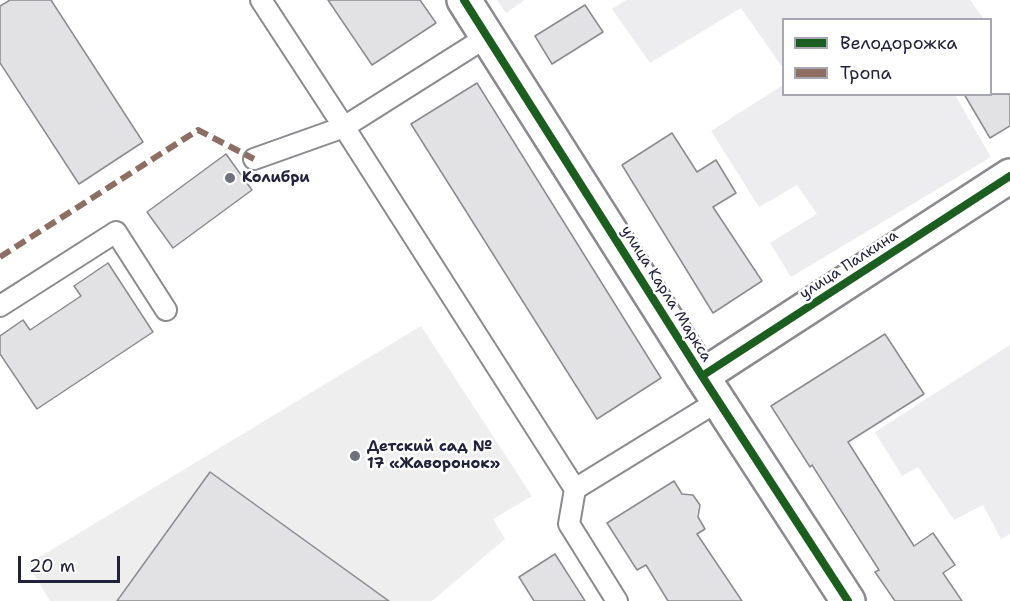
<!DOCTYPE html>
<html>
<head>
<meta charset="utf-8">
<style>
	body { margin:0 }
	#map { position:relative; width:1010px; height:601px; overflow:hidden; background:#fff; font-family:"Shantell Sans",sans-serif }
	canvas { display:block }
	.legend { position:absolute; left:782px; top:18px; width:210px; height:78px; box-sizing:border-box; background:#fff; border:2px solid #a7a7b1; margin:0; padding:8px 10px; list-style:none; font-size:18px; color:#22223b }
	.legend li { display:flex; align-items:center; gap:12px; height:30px }
	.legend b { width:30px; border:2px solid #a7a7b1 }
	.scale { position:absolute; left:18px; top:556px; width:102px; height:27px; box-sizing:border-box; border:3px solid #22223b; border-top:0; padding-left:8px; font-size:18px; line-height:21px; white-space:nowrap; color:#22223b; -webkit-text-stroke:4px #fff; paint-order:stroke }
</style>
</head>
<body>
<div id="map">
<canvas width="1010" height="601"></canvas>
<ul class="legend">
<li><b style="height:8px;background:#1b5e20"></b>Велодорожка</li>
<li><b style="height:8px;background:#8d6e63"></b>Тропа</li>
</ul>
<div class="scale">20 m</div>
</div>
<script>
const ctx = document.querySelector('canvas').getContext('2d');
ctx.lineJoin = 'round';
function fillPath(path, color) { ctx.fillStyle = color; ctx.fill(path, 'evenodd'); }
const toPath = rows => new Path2D(rows.map(r => 'M' + r).join(''));
function trace(path, color, width, dash) { ctx.strokeStyle = color; ctx.lineWidth = width; ctx.lineCap = dash ? 'butt' : 'round'; ctx.setLineDash(dash || []); ctx.stroke(path); }
function label(font, color, halo, rows, align = 'center') {
  ctx.font = font + ' "Shantell Sans",sans-serif'; ctx.lineWidth = 5; ctx.setLineDash([]); ctx.textBaseline = 'middle'; ctx.strokeStyle = halo; ctx.fillStyle = color; for (const [text, x, y, turn = 0] of rows) {
    ctx.save(); ctx.translate(x, y); ctx.rotate((+turn || 0) * Math.PI / 180); ctx.textAlign = isNaN(turn) ? turn : align; if (halo) ctx.strokeText(text, 0, 0); ctx.fillText(text, 0, 0); ctx.restore();
  }
}
const built = toPath([
	[421,326,532,496,493,519,505,539,432,601,50,601,28,564]
]);
const green = toPath([
	[497,0,525,0,506,13],
	[626,0,970,0,984,19,784,20,783,68,741,8,650,63,612,9],
	[783,85,784,94,955,95,991,157,791,277,770,243,817,214,797,185,759,207,711,131],
	[1010,345,1010,534,1001,539,983,505,954,520,918,467,902,476,875,432]
]);
const building = toPath([
	[10,0,51,0,143,142,79,184,0,63,0,6,10,0],
	[328,0,420,0,436,23,372,65,328,0],
	[585,5,603,32,552,64,535,36,585,5],
	[477,83,661,378,597,419,411,124,477,83],
	[964,94,1010,94,1010,126,990,138,964,94],
	[672,133,697,172,716,160,736,193,713,207,762,281,713,313,622,165,672,133],
	[226,154,252,190,173,248,147,212,226,154],
	[108,263,153,332,37,409,0,354,0,336,23,320,30,330,81,296,74,286,108,263],
	[885,334,924,394,848,442,914,546,933,533,955,565,943,573,962,601,895,601,875,572,879,570,812,465,810,467,771,406,885,334],
	[210,472,389,601,117,601,210,472],
	[674,481,682,494,693,495,700,505,698,517,705,529,697,534,742,601,668,601,646,565,637,570,607,523,674,481],
	[555,554,585,601,534,601,519,577,555,554]
]);
const lane = toPath([
	[261,0,344,127,488,36],
	[254,159,344,127,575,489,718,401],
	[0,306,116,232,166,310],
	[575,489,569,524,617,601]
]);
const street = toPath([
	[702,376,1010,176]
]);
const secondary = toPath([
	[464,0,702,376,848,601]
]);
const quiet = toPath([
	[0,257,198,130,254,159]
]);
const cycleway = toPath([
	[464,0,702,376,848,601],
	[702,376,1010,176]
]);
const markers = [
	[230,178,6,"#6f6f80"],
	[355,456,6,"#6f6f80"]
];
const poiNames = [
	["Колибри",242,178],
	["Детский сад №",367,447],
	["17 «Жаворонок»",367,464]
];
const streetNames = [
	["улица Палкина",849,265,-33],
	["улица Карла Маркса",666,294,58]
];
fillPath(built, '#eeeeef');
fillPath(green, '#ededef');
fillPath(building, '#e2e2e4');
trace(building, '#8a8a8f', 1.5);
trace(lane, '#8a8a8f', 24);
trace(street, '#8a8a8f', 38);
trace(secondary, '#8a8a8f', 38);
trace(lane, '#fff', 20);
trace(street, '#fff', 33);
trace(secondary, '#fff', 33);
trace(quiet, '#8d6e63', 6, [12, 6]);
trace(cycleway, '#1b5e20', 8);
for (const [x, y, r, color] of markers) { const dot = new Path2D(); dot.arc(x, y, r, 0, 2 * Math.PI); ctx.fillStyle = color; ctx.fill(dot); trace(dot, '#fff', 2); }
label('bold 15px', '#22223b', '#fff', poiNames, 'left');
label('15px', '#22223b', '#fff', streetNames);
</script>
</body>
</html>
